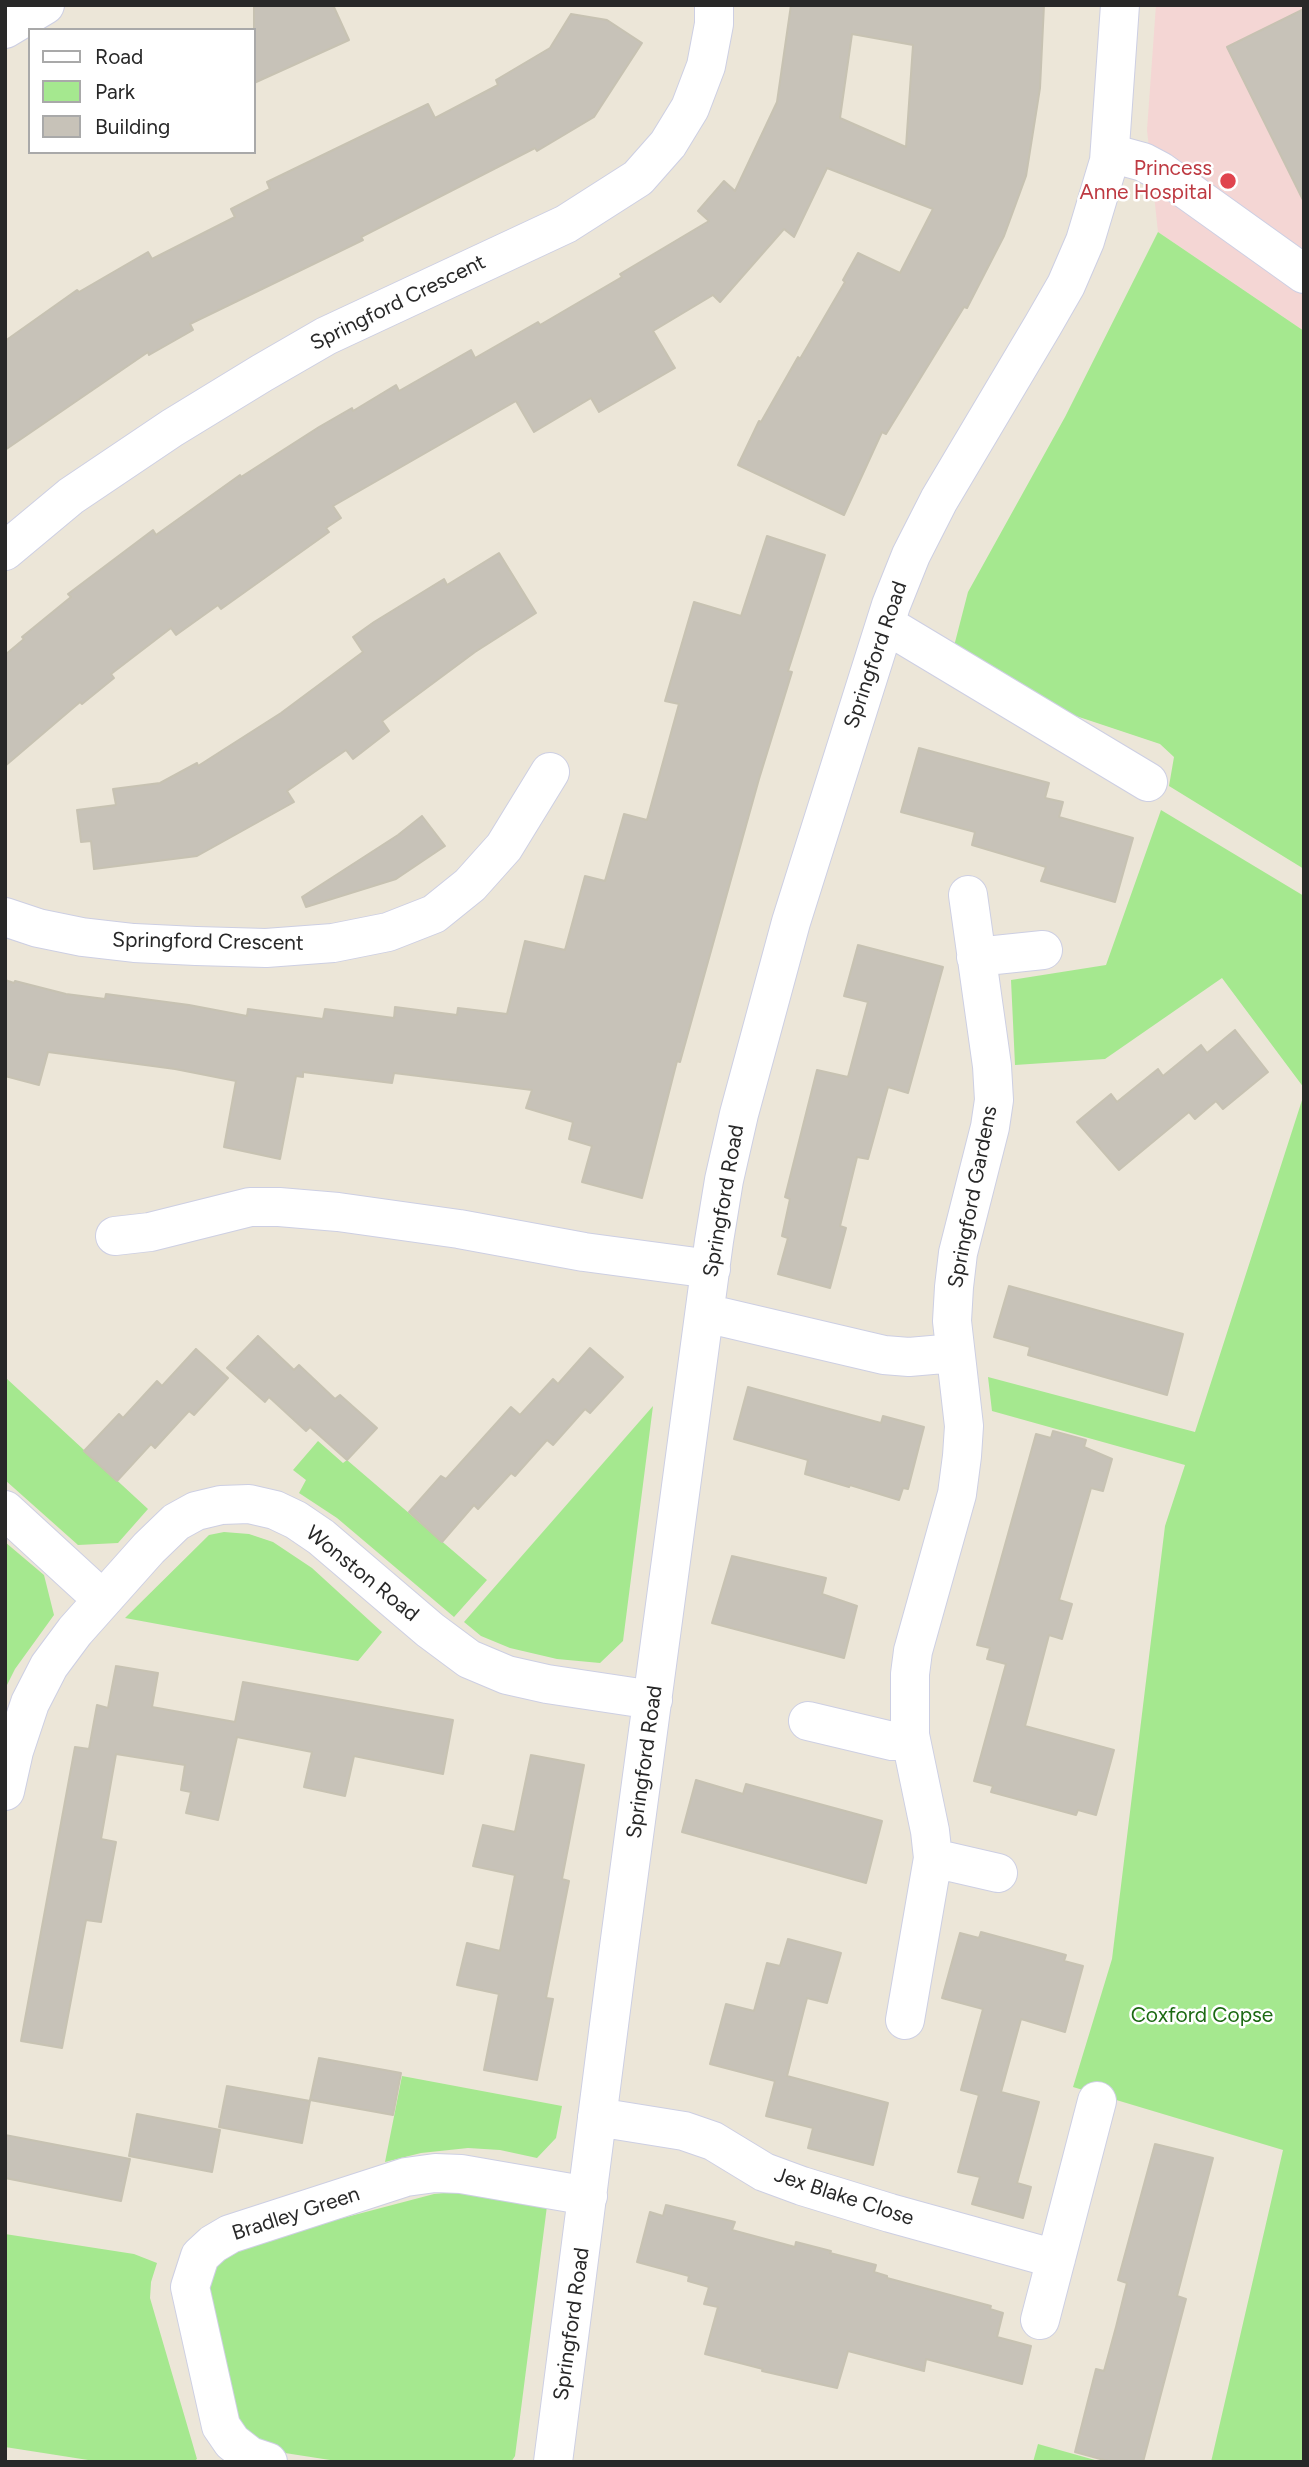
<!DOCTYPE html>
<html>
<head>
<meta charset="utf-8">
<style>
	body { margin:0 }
	#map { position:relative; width:1309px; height:2467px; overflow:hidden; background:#ece6d8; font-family:Figtree,sans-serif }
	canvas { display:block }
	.frame { position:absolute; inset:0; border:7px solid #282828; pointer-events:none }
	.legend { position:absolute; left:28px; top:28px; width:228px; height:126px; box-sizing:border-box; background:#fff; border:2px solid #a9a9a9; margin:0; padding:9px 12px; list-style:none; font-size:21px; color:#282828 }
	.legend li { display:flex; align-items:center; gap:14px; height:35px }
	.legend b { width:35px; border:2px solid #a9a9a9 }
</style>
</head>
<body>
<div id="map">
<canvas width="1309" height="2467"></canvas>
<div class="frame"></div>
<ul class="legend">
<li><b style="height:9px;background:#fff"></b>Road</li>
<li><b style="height:19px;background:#a5e88f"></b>Park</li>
<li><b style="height:19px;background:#c7c2b8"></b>Building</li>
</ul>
</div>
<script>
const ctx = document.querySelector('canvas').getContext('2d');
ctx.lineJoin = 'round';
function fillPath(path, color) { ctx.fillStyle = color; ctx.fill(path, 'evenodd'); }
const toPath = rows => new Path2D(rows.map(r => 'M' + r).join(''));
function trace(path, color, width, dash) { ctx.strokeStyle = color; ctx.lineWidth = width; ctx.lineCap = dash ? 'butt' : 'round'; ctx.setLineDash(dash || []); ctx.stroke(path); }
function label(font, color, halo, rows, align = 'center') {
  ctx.font = font + ' Figtree,sans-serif'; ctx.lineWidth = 5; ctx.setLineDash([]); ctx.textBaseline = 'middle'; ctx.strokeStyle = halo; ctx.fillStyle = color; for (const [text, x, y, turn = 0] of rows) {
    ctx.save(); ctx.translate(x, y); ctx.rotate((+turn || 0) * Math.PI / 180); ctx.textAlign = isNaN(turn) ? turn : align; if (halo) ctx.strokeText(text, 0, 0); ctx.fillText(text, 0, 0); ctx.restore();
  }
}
const medical = toPath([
	[1156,5,1304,5,1304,331,1158,232,1147,130]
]);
const green = toPath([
	[1158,232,1304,331,1304,869,1169,786,1174,757,1160,744,1046,706,953,650,968,592,1065,417],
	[1161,810,1304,896,1304,1088,1222,978,1105,1059,1015,1065,1011,980,1106,965],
	[1304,1094,1304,2462,1211,2462,1283,2150,1073,2087,1112,1959,1165,1526,1185,1465,992,1411,988,1377,1195,1432],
	[6,1378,148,1509,118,1543,78,1545,5,1480],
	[653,1406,623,1641,600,1663,557,1659,510,1648,481,1636,464,1622],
	[318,1441,343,1463,347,1460,487,1580,454,1617,337,1518,299,1493,306,1480,293,1470],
	[224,1532,249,1534,273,1542,312,1568,382,1632,358,1661,125,1618,209,1535],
	[5,1542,44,1575,54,1615,15,1669,5,1689],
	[402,2076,562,2106,556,2138,537,2158,500,2150,468,2148,421,2153,385,2162],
	[463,2191,547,2206,515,2456,511,2462,343,2462,272,2451,240,2427,206,2294,210,2280,221,2260,248,2243,434,2194],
	[5,2234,134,2254,157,2263,151,2282,150,2298,197,2459,193,2462,101,2462,5,2447],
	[1038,2444,1102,2462,1033,2462]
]);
const building = toPath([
	[254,5,333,5,349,40,254,83,254,5],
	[791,5,1044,5,1040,88,1026,176,1004,236,967,308,964,307,886,434,882,432,844,515,738,465,759,421,761,422,798,357,800,359,845,282,843,280,858,253,900,273,933,209,827,168,794,237,784,229,720,302,713,295,653,331,675,368,599,412,591,398,534,432,516,401,333,506,341,518,326,528,329,532,221,609,218,605,176,635,171,628,111,674,114,678,82,704,80,702,5,766,5,655,24,639,22,637,71,597,68,594,153,530,156,535,240,475,241,477,319,427,352,408,353,411,396,385,399,391,471,350,475,358,538,322,540,325,622,277,620,274,709,221,698,211,724,181,735,191,777,102,791,5],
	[852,34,913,45,906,147,840,118,852,34],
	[1304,9,1304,202,1227,47,1304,9],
	[571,14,607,20,642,43,594,117,537,151,535,148,361,237,363,240,190,324,193,330,149,355,148,352,5,450,5,341,77,290,79,292,148,252,152,259,235,217,231,209,270,189,267,182,428,104,435,118,498,85,496,80,550,48,571,14],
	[767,536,825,555,788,671,792,672,759,779,680,1062,677,1061,642,1198,582,1182,592,1146,569,1139,573,1122,526,1108,532,1090,394,1073,392,1083,303,1072,303,1077,296,1076,280,1159,224,1147,236,1081,175,1069,48,1052,39,1085,5,1076,5,980,14,983,15,981,66,994,105,999,106,994,189,1005,247,1016,248,1009,323,1019,325,1009,394,1018,395,1007,457,1015,458,1008,507,1014,525,941,565,950,585,876,605,881,624,814,647,820,679,704,665,701,694,602,741,616,767,536],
	[499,553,536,613,475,652,382,721,389,731,353,759,346,750,287,791,294,802,197,856,94,869,91,841,81,842,77,810,116,805,113,789,160,783,197,763,198,766,281,713,363,652,353,637,374,622,444,579,447,585,499,553],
	[919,748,1049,783,1045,798,1063,802,1059,817,1133,838,1115,902,1041,881,1046,867,972,845,975,832,901,812,919,748],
	[422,816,445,846,396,879,306,907,302,897,398,835,422,816],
	[858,945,943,967,908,1093,888,1087,868,1159,857,1157,840,1226,846,1228,830,1288,778,1274,788,1238,782,1236,790,1199,785,1197,817,1070,848,1077,868,1002,844,996,858,945],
	[1235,1030,1268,1072,1223,1109,1216,1101,1195,1119,1189,1112,1119,1170,1077,1122,1111,1094,1117,1102,1158,1069,1163,1076,1201,1045,1207,1053,1235,1030],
	[1009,1286,1183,1334,1167,1395,1028,1355,1030,1347,994,1337,1009,1286],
	[258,1336,294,1370,299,1365,335,1399,340,1395,377,1428,347,1460,310,1427,306,1431,269,1397,265,1402,227,1368,258,1336],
	[590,1348,623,1377,590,1413,585,1409,553,1445,547,1440,515,1476,511,1473,478,1509,474,1505,442,1542,409,1512,441,1476,446,1479,511,1407,520,1415,553,1379,558,1384,590,1348],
	[196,1349,228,1378,194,1415,189,1411,155,1448,151,1444,117,1481,84,1451,119,1414,123,1418,157,1381,162,1386,196,1349],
	[748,1387,881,1423,883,1416,924,1427,908,1489,903,1488,899,1500,850,1485,849,1487,805,1474,808,1460,734,1439,748,1387],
	[1053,1431,1086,1440,1084,1447,1112,1459,1103,1491,1091,1488,1059,1600,1072,1604,1062,1639,1049,1635,1025,1726,1114,1750,1096,1815,1078,1810,1076,1815,991,1792,993,1786,974,1781,1006,1664,987,1659,990,1648,977,1645,1036,1434,1051,1438,1053,1431],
	[732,1556,826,1578,822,1594,857,1606,844,1658,712,1623,732,1556],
	[116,1666,158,1673,152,1707,235,1722,243,1682,453,1720,443,1774,354,1756,345,1796,304,1787,312,1752,237,1737,218,1820,186,1813,191,1792,181,1790,185,1765,116,1754,101,1839,116,1842,101,1922,86,1920,62,2048,21,2041,75,1747,89,1749,97,1705,108,1708,116,1666],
	[531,1755,584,1765,562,1879,569,1881,546,1998,553,1999,537,2080,484,2070,499,1994,457,1985,467,1943,500,1951,515,1875,473,1866,483,1825,515,1832,531,1755],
	[696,1780,743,1794,746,1784,882,1821,866,1883,682,1832,696,1780],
	[981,1932,1066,1955,1064,1961,1083,1966,1065,2032,1021,2019,1001,2092,1039,2102,1017,2183,1031,2187,1023,2218,972,2204,980,2177,958,2172,979,2095,961,2090,983,2009,942,1998,960,1933,979,1938,981,1932],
	[788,1939,841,1953,827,2003,807,1998,787,2076,888,2103,873,2165,808,2148,813,2128,766,2116,775,2081,710,2064,726,2004,754,2011,767,1963,780,1966,788,1939],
	[319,2058,401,2073,393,2115,310,2100,319,2058],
	[227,2086,310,2101,302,2143,219,2127,227,2086],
	[137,2114,220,2130,212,2172,129,2156,137,2114],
	[5,2135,130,2159,121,2201,5,2178,5,2135],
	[1155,2144,1213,2158,1177,2296,1186,2299,1143,2462,1111,2462,1075,2452,1096,2369,1104,2371,1116,2327,1127,2283,1118,2280,1155,2144],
	[666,2205,735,2222,732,2230,795,2247,796,2242,831,2251,830,2253,876,2265,874,2272,887,2276,887,2278,991,2306,990,2309,1003,2313,997,2337,1031,2346,1022,2384,926,2359,924,2371,848,2351,837,2388,762,2371,763,2369,705,2354,718,2307,704,2304,709,2287,688,2281,689,2276,637,2262,650,2212,663,2216,666,2205]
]);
const minor = toPath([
	[5,29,45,5],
	[1110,153,1143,162,1160,171,1304,274],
	[5,551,71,496,172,428,262,373,326,336,566,224,638,178,668,144,690,108,706,66,714,24,714,5],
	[885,624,1148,782],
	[5,917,38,928,82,937,134,943,196,946,266,948,333,943,388,932,434,914,470,885,504,847,550,772],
	[976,957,1043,950],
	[115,1236,150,1232,250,1207,279,1207,338,1212,459,1229,584,1252,711,1269],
	[705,1313,884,1355,909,1357,955,1353],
	[5,1510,102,1599],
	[808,1721,892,1741,911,1740],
	[5,1791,14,1751,30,1703,49,1666,75,1631,149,1548,176,1522,196,1511,221,1505,249,1504,275,1510,296,1520,321,1537,430,1630,469,1659,507,1675,547,1684,653,1700],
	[933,1858,998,1873],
	[905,2020,933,1858,930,1831,910,1735,910,1674,913,1651,957,1494,962,1456,964,1426,952,1321,954,1287,958,1253,990,1127,994,1100,992,1066,968,895],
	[597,2117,684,2131,713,2141,764,2172,802,2186,890,2213,1056,2259],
	[1040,2320,1097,2101],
	[268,2462,250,2456,232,2442,221,2426,190,2287,200,2256,213,2244,230,2234,406,2177,435,2173,461,2174,588,2196],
	[553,2462,619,1947,714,1241,724,1180,739,1114,791,922,891,605,911,555,939,500,1043,325,1066,285,1085,241,1109,161,1120,5]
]);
const markers = [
	[1228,181,9,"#e0444e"]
];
const healthNames = [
	["Princess",1212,169],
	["Anne Hospital",1212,193]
];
const streetNames = [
	["Springford Crescent",398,303,-26],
	["Springford Road",876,655,-71],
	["Springford Crescent",208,942,1],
	["Springford Gardens",973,1197,-79],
	["Springford Road",724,1201,-80],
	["Wonston Road",362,1574,39],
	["Springford Road",645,1762,-82],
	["Jex Blake Close",844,2197,18],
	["Bradley Green",296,2214,-18],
	["Springford Road",572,2324,-82]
];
const parkNames = [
	["Coxford Copse",1202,2016]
];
fillPath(medical, '#f4d6d4');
fillPath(green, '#a5e88f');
fillPath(building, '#c7c2b8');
trace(building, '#c7c2b2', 2);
trace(minor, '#cdcfe3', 40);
trace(minor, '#fff', 38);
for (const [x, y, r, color] of markers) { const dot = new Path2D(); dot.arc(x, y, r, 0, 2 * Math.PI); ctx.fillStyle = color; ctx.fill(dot); trace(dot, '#fff', 2.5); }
label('21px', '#be3a42', '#fff', healthNames, 'right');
label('21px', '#282828', '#fff', streetNames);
label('21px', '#1c6a13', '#fff', parkNames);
</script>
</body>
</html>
